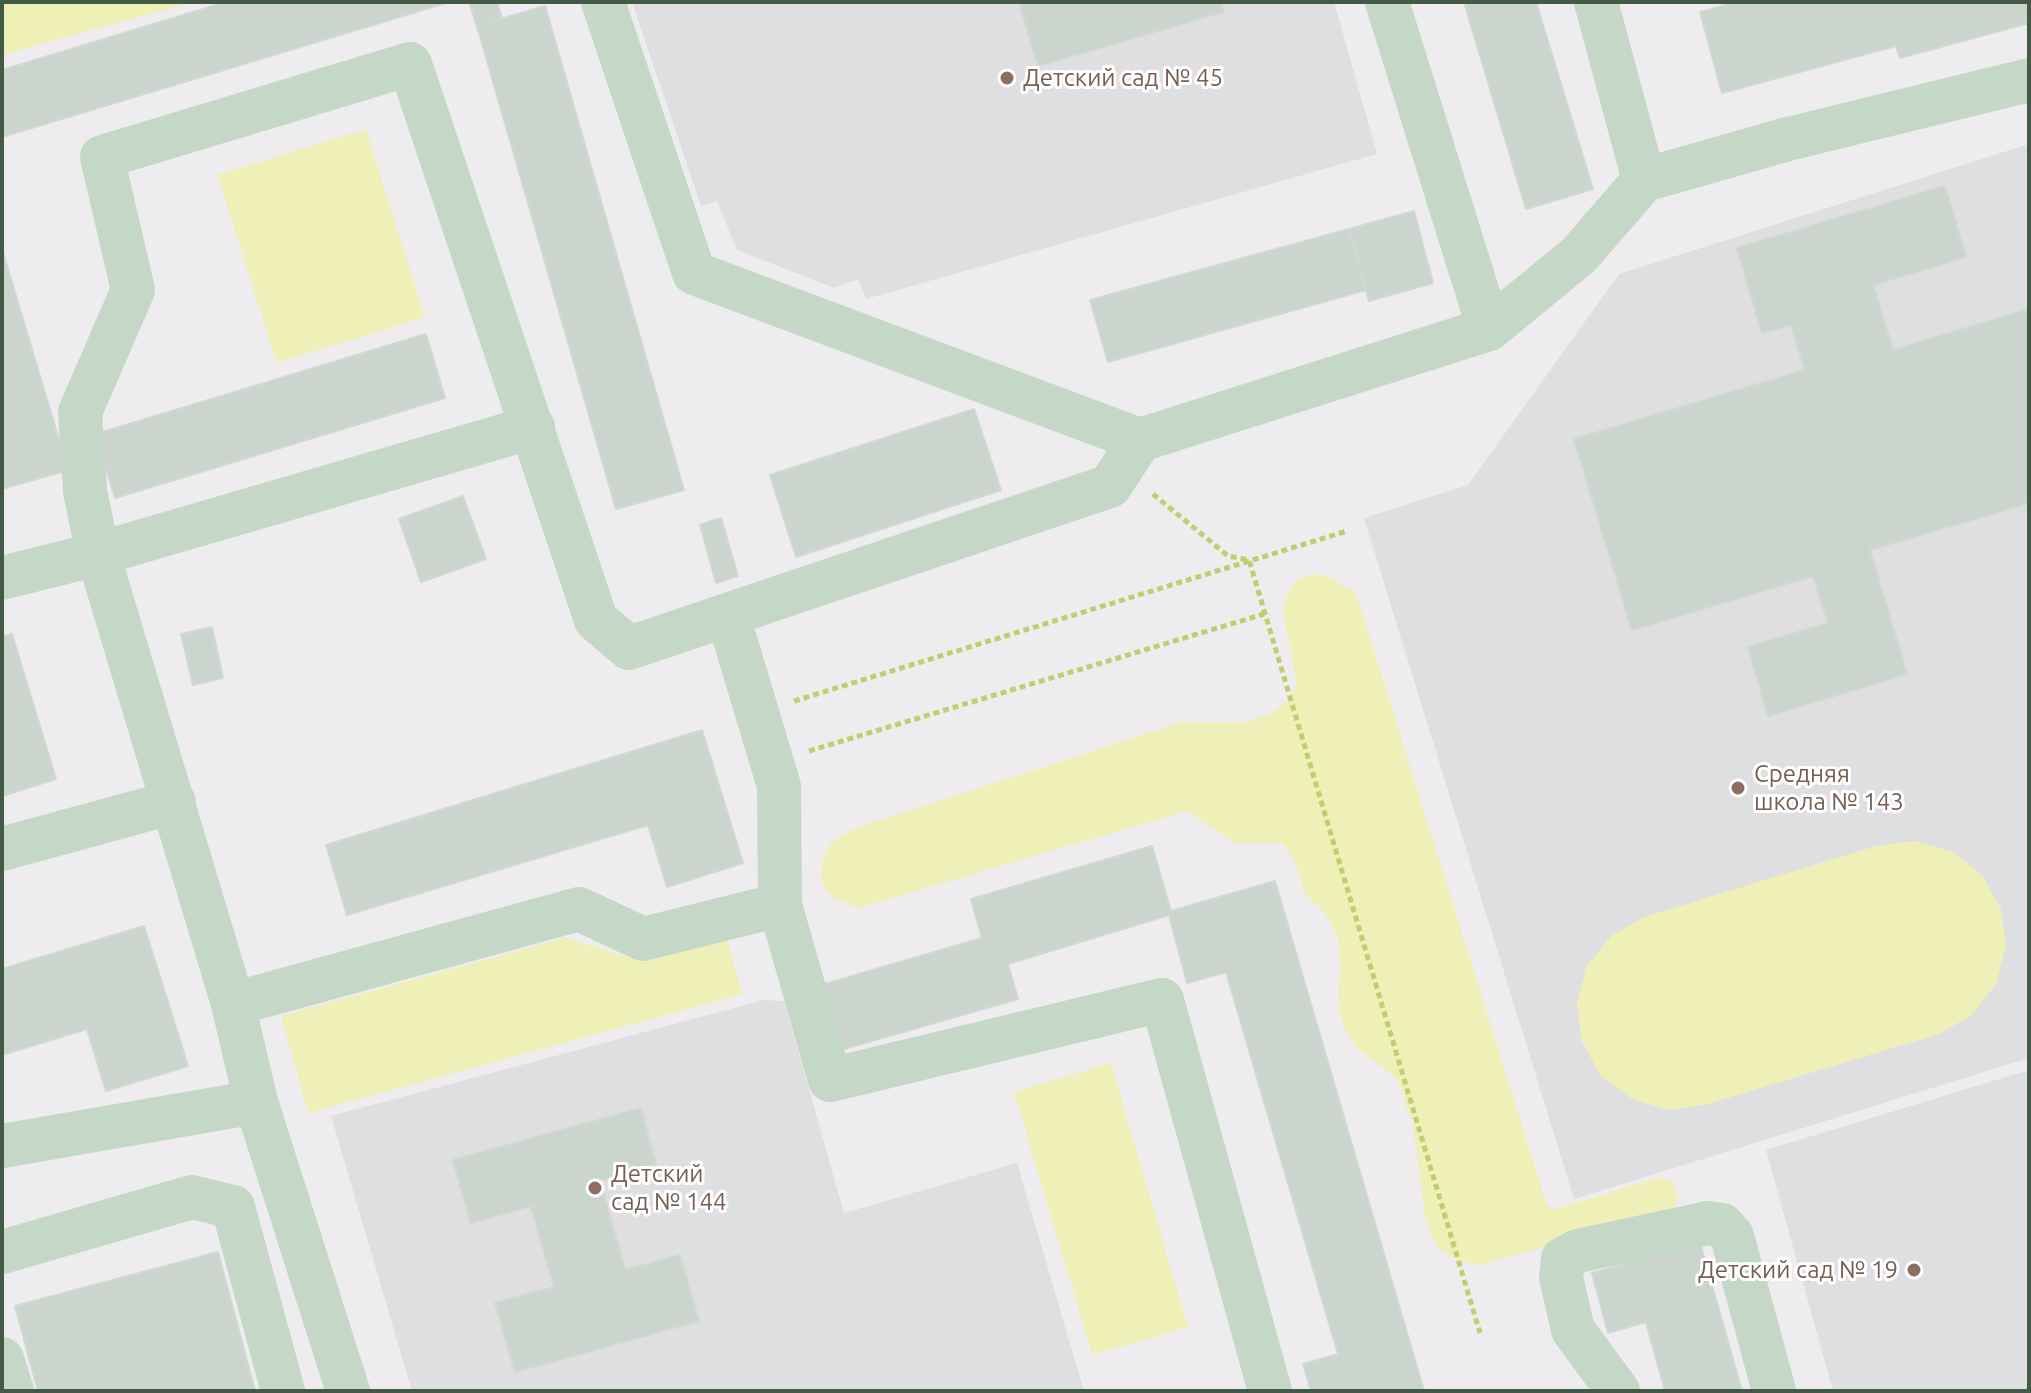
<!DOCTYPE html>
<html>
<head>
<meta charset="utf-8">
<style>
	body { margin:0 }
	#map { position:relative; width:2031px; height:1393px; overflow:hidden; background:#eeecef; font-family:Ubuntu,sans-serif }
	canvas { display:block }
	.frame { position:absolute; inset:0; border:4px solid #445a47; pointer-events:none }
</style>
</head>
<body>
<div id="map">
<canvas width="2031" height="1393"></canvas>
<div class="frame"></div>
</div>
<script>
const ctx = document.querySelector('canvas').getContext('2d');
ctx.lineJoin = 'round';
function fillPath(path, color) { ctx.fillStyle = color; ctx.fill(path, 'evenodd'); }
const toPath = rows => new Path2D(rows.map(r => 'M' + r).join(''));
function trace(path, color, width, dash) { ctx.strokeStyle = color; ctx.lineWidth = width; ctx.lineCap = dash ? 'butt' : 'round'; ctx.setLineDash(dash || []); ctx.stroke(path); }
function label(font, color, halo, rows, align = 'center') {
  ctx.font = font + ' Ubuntu,sans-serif'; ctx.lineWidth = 6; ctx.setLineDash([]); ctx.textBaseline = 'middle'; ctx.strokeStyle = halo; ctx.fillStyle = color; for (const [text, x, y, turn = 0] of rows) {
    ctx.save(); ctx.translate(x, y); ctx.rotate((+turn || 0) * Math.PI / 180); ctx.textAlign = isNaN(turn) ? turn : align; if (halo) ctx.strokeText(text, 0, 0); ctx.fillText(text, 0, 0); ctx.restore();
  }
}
const education = toPath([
	[632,2,1334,2,1377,154,866,299,858,279,834,288,737,250,717,201,701,206],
	[2029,144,2029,1058,1574,1199,1364,518,1468,485,1619,274],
	[764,1000,784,1001,844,1213,1017,1163,1084,1391,412,1391,331,1116],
	[2029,1070,2029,1391,1833,1391,1766,1150]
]);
const green = toPath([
	[2,2,194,2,2,55],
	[366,129,425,317,277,363,217,175],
	[1315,574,1331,578,1356,593,1547,1205,1556,1209,1660,1177,1670,1180,1678,1194,1675,1206,1669,1213,1480,1265,1460,1261,1442,1251,1433,1239,1425,1215,1412,1119,1405,1105,1403,1089,1392,1075,1359,1050,1345,1031,1339,1009,1338,988,1341,963,1337,935,1324,912,1305,894,1296,864,1283,843,1235,843,1187,811,858,908,836,899,824,888,821,874,823,858,831,843,853,829,1182,722,1248,722,1274,712,1284,703,1297,686,1283,609,1288,592,1299,578],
	[1914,841,1952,851,1982,875,2001,909,2006,946,1996,984,1972,1015,1939,1034,1708,1104,1669,1110,1632,1099,1601,1076,1582,1042,1577,1004,1587,966,1611,936,1644,917,1876,846],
	[725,929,742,994,308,1113,281,1016,565,938,624,956],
	[1111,1063,1188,1327,1092,1355,1014,1092]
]);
const building = toPath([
	[226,2,449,2,2,137,2,70,226,2],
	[469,2,497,2,502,18,477,26,469,2],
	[1019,2,1220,2,1223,12,1038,66,1019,2],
	[1464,2,1536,2,1593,189,1526,209,1464,2],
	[1737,2,2029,2,2029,23,1900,58,1896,46,1722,93,1700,12,1737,2],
	[545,6,684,490,616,509,477,26,545,6],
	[1945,186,1966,257,1873,285,1893,350,2029,309,2029,503,1870,550,1907,674,1768,716,1748,647,1828,623,1813,576,1632,630,1574,439,1805,370,1791,325,1762,333,1737,248,1945,186],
	[1414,211,1433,283,1369,301,1349,229,1414,211],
	[1349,229,1366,290,1108,362,1090,300,1349,229],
	[2,249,68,470,2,489,2,249],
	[426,334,445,398,115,498,96,434,426,334],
	[974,409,1001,490,796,557,770,475,974,409],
	[463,496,486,559,421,582,399,519,463,496],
	[721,518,738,576,716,583,700,525,721,518],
	[212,627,223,678,193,685,181,634,212,627],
	[12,634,56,779,2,796,2,637,12,634],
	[702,730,743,863,667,887,648,825,347,915,326,845,702,730],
	[1152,846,1171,911,1275,881,1424,1391,1311,1391,1303,1364,1338,1354,1226,972,1187,983,1169,915,1008,964,1018,999,837,1051,818,986,982,938,971,899,1152,846],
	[144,926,188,1066,106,1091,87,1029,2,1055,2,969,144,926],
	[641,1108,656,1165,600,1181,625,1270,680,1255,699,1321,515,1372,495,1303,554,1287,531,1206,471,1223,453,1160,641,1108],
	[1700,1243,1742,1391,1665,1391,1646,1322,1608,1333,1592,1273,1700,1243],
	[218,1252,255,1391,38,1391,15,1306,218,1252]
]);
const path = toPath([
	[1153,494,1228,556,1249,560,1480,1333],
	[794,701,1347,531],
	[809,751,1264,614]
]);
const minor = toPath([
	[603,2,694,273,1140,440,1489,329,1579,255,1644,180,1596,2],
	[1387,2,1489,329],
	[1644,180,1788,139,2029,80],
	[2,578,98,554,533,427],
	[728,616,779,786,780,905,830,1080,1162,1000,1270,1391],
	[2,849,174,802],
	[233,1004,579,909,643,939,780,905],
	[2,1146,256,1102],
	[2,1252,192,1197,233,1207,283,1391],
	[2,1359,12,1391],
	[348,1391,256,1102,233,1004,98,554,85,491,80,412,133,290,102,157,410,64,596,620,629,648,1110,486,1140,440],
	[1618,1391,1573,1330,1561,1277,1563,1259,1578,1251,1708,1223,1722,1225,1732,1236,1774,1391]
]);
const markers = [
	[1007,78,8,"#8d6e63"],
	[1738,788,8,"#8d6e63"],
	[595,1188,8,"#8d6e63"],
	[1914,1270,8,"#8d6e63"]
];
const educationNames = [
	["Детский сад № 45",1023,78],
	["Средняя",1754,774],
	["школа № 143",1754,802],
	["Детский",611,1174],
	["сад № 144",611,1202],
	["Детский сад № 19",1898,1270,"right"]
];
fillPath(education, '#dfdee0');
fillPath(green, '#eef0b8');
fillPath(building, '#cbd5ce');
trace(building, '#d0d8d3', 2);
trace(path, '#bfcf6f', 5, [6, 4]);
trace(minor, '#c5d8c7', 44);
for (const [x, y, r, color] of markers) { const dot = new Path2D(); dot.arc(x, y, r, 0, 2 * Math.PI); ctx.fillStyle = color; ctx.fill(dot); trace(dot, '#fff', 3); }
label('24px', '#785e54', '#fff', educationNames, 'left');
</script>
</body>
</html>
